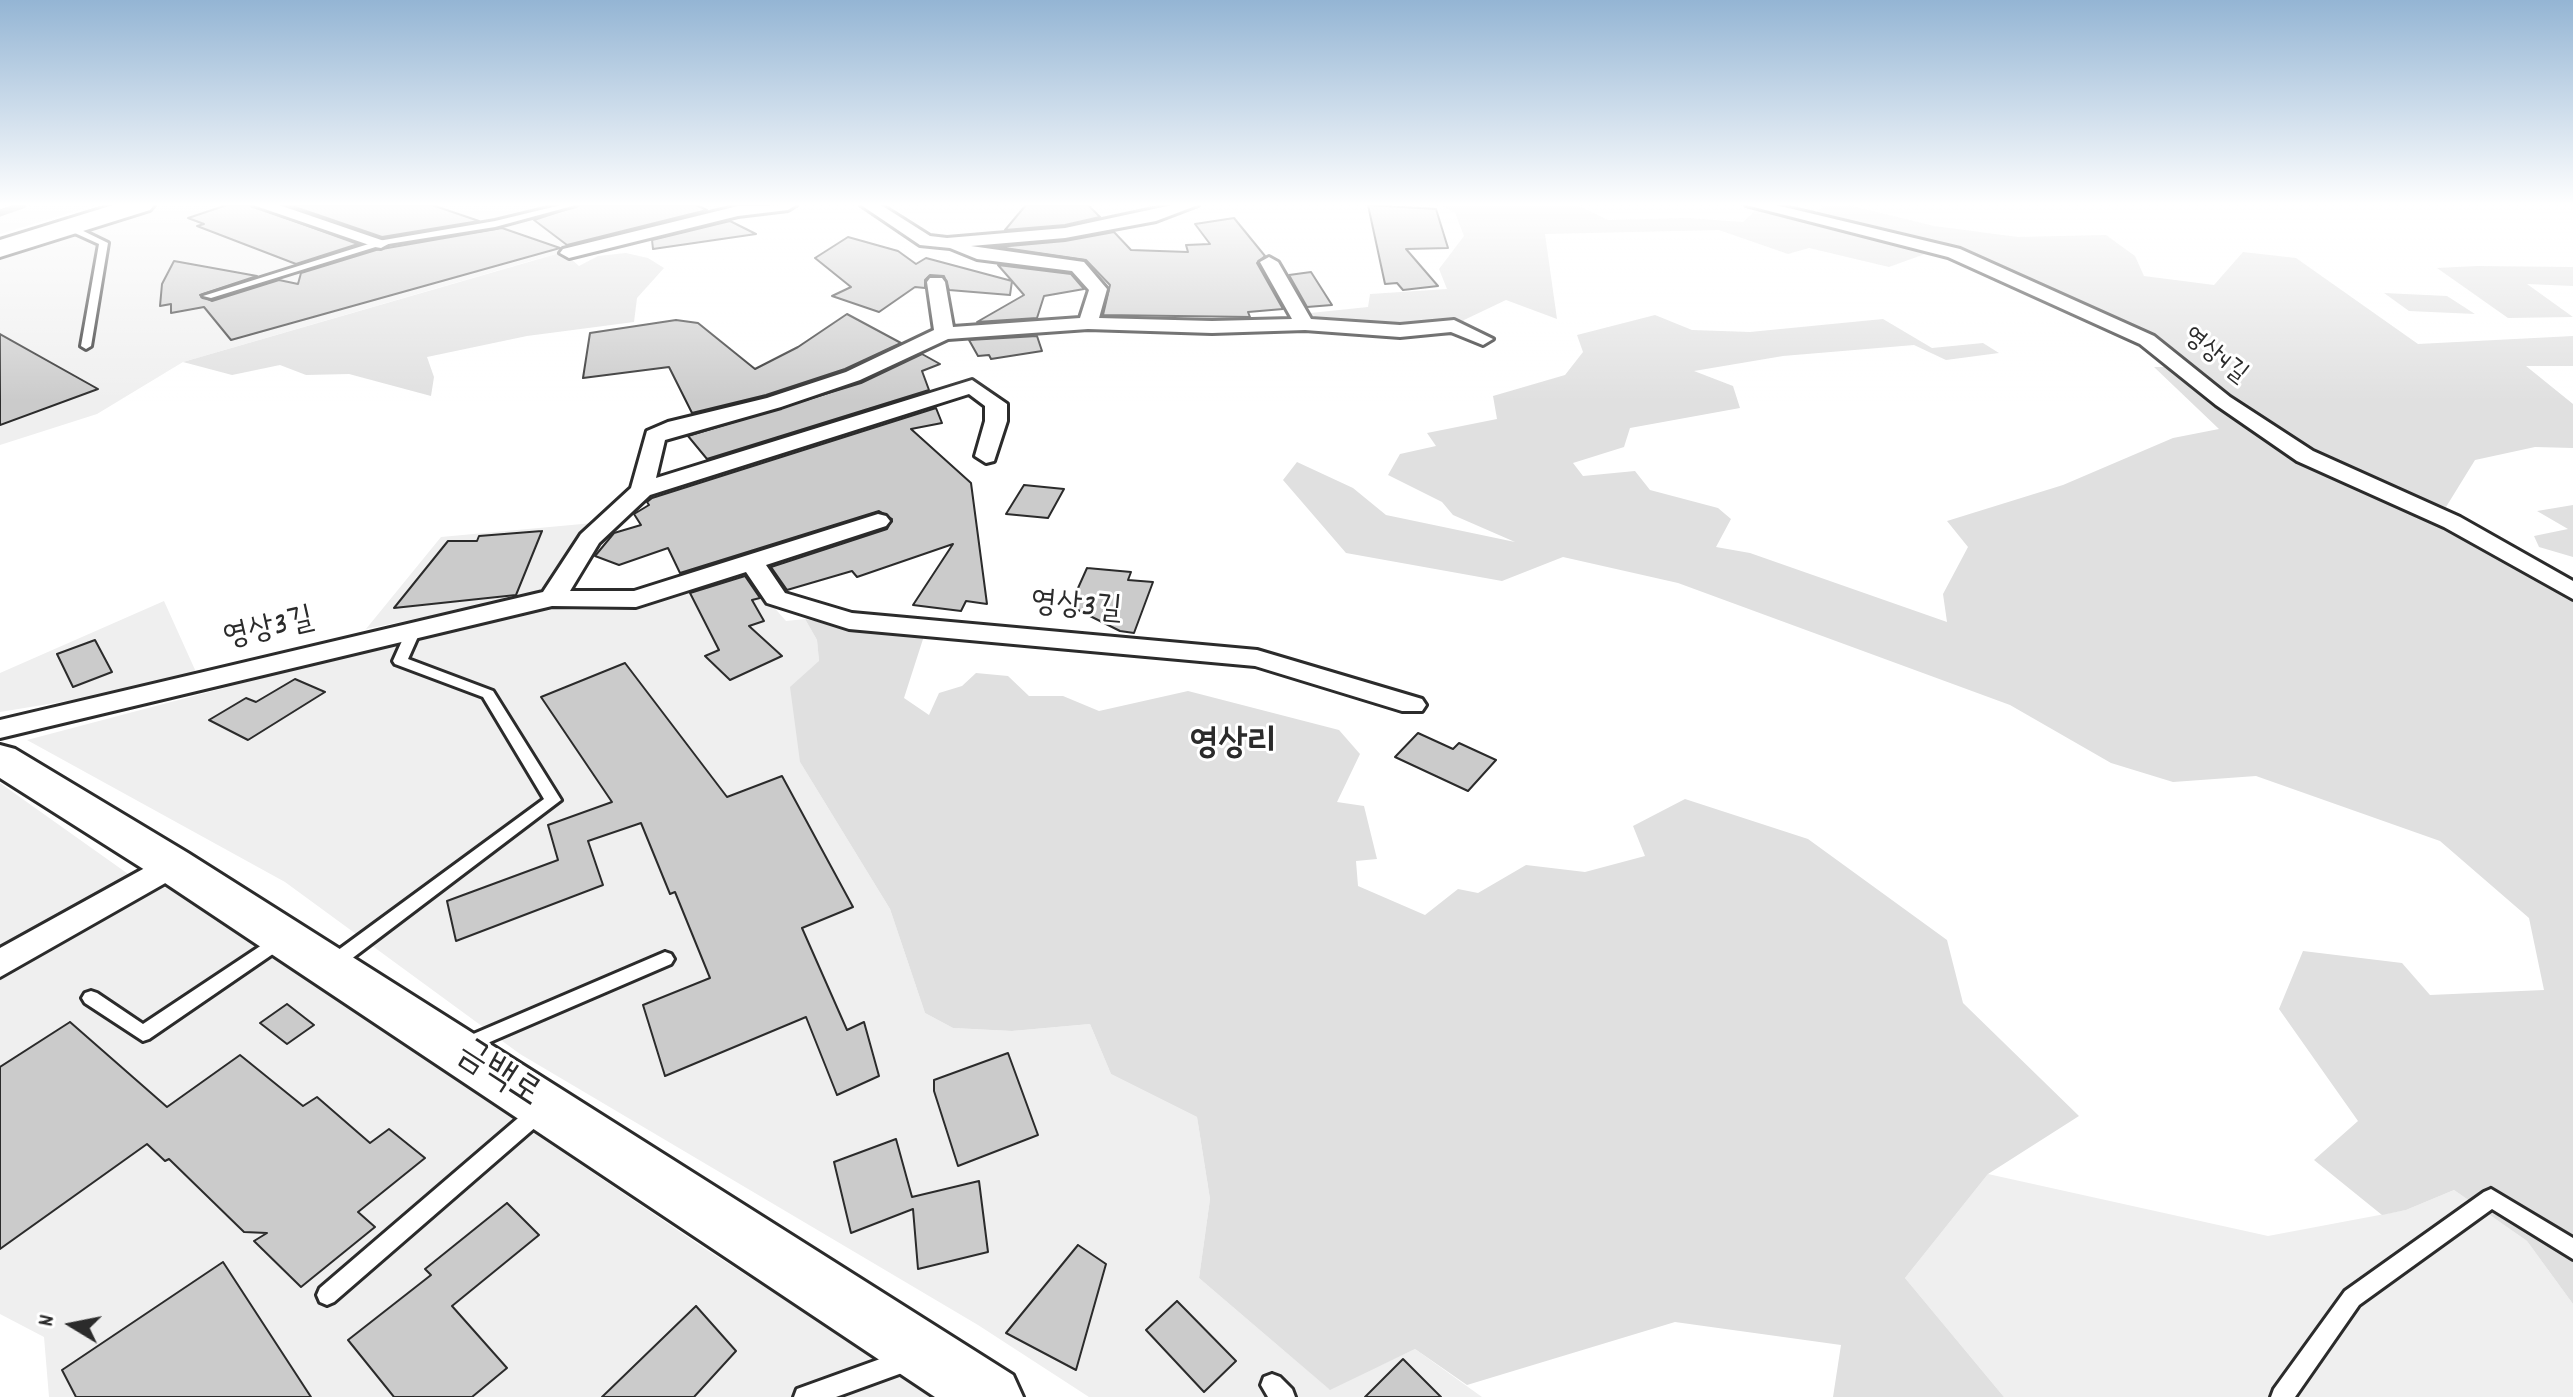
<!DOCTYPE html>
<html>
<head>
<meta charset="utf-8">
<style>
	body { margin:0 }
	#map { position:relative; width:2573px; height:1397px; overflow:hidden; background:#fff; font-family:Dekko,sans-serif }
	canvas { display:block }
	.north { position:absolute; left:32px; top:1285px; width:80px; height:80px; -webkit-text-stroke:6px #fff; paint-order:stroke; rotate:280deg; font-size:22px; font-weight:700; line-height:32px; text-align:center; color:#2b2b2b }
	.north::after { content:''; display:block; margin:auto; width:28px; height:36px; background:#2b2b2b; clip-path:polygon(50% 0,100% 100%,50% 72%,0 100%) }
</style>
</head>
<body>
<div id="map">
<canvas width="2573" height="1397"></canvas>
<div class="north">N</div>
</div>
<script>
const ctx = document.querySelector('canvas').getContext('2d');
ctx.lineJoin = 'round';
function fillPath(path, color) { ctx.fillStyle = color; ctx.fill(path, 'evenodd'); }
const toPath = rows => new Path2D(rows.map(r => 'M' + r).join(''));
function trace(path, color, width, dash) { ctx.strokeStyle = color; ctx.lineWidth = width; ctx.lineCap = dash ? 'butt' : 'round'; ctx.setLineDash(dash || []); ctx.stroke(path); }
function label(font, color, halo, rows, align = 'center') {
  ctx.font = font + ' Dekko,"Poor Story",sans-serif'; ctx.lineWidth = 6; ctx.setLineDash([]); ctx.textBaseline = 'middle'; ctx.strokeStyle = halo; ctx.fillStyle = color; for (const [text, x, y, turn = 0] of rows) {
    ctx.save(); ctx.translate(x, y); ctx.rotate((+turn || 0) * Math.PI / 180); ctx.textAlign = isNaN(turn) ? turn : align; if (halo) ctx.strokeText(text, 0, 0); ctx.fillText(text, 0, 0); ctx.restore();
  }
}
const built = toPath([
	[33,205,96,205,0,234,0,215],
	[160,205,763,205,722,212,544,257,183,362,97,414,0,445,0,253],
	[593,523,542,593,366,629,441,537],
	[743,572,786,621,805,619,817,640,819,661,800,762,890,909,925,1013,953,1028,1012,1031,1090,1024,1111,1074,1197,1117,1210,1199,1199,1278,1329,1389,1415,1349,1482,1397,1089,1397,978,1325,520,1054,285,882,27,740,383,646,556,606,638,608],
	[164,601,196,672,91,697,0,712,0,673],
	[0,783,131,876,0,950],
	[160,880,704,1248,935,1397,49,1397,44,1337,0,1314,0,976],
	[1988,1174,2268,1236,2406,1210,2454,1190,2527,1241,2573,1304,2573,1397,2004,1397,1905,1278]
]);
const green = toPath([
	[1441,205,1578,205,1608,220,1688,218,1743,222,1757,209,1803,219,1925,254,1889,267,1809,248,1788,254,1719,230,1545,234,1557,319,1506,300,1464,320,1452,336,1308,330,1291,315,1368,307,1370,294,1447,289,1439,269,1464,236,1455,213],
	[1824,205,1848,205,1934,226,2018,237,2106,235,2135,256,2144,276,2214,285,2243,252,2296,258,2418,344,2573,336,2573,366,2526,366,2573,404,2573,448,2535,447,2475,460,2446,507,2375,482,2573,599,2573,1304,2527,1241,2454,1190,2406,1210,2382,1215,2314,1160,2358,1121,2279,1009,2303,951,2402,963,2430,995,2544,990,2529,918,2440,841,2256,776,2173,782,2111,763,2010,705,1678,583,1563,557,1502,581,1346,553,1283,480,1297,462,1353,488,1386,515,1515,542,1453,515,1442,502,1388,475,1400,454,1436,446,1427,433,1497,419,1493,396,1565,375,1583,352,1577,335,1655,315,1692,330,1750,332,1883,319,1932,348,1983,343,1999,353,1946,360,1914,345,1783,356,1694,371,1733,386,1740,408,1630,428,1624,447,1573,463,1583,476,1635,471,1650,490,1718,508,1731,519,1716,547,1750,553,1947,622,1943,594,1968,547,1947,521,2063,485,2173,438,2219,429,2154,367,2187,367,2133,327,1975,253,1816,213],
	[563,252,579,266,598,256,626,253,648,258,664,268,637,298,634,322,527,336,427,357,434,377,431,396,349,374,306,375,280,365,232,375,183,362],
	[2477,266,2573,267,2573,286,2527,284,2573,317,2508,318,2437,268],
	[2384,293,2447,296,2475,314,2409,311],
	[2573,505,2573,557,2539,547,2534,536,2568,529,2537,511],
	[805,619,884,635,924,636,904,698,929,715,939,693,962,686,976,673,1008,676,1029,696,1063,696,1099,711,1188,691,1339,730,1360,754,1337,802,1364,806,1377,859,1356,861,1358,886,1425,915,1458,889,1478,893,1526,865,1585,872,1645,856,1633,826,1685,799,1808,839,1947,940,1963,1003,2079,1116,1988,1174,1905,1278,2004,1397,1833,1397,1841,1345,1675,1322,1467,1385,1415,1349,1330,1390,1199,1278,1210,1199,1197,1117,1111,1074,1090,1024,1012,1031,953,1028,925,1013,890,909,800,762,790,687,819,661,817,640]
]);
const stream = toPath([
	[0,213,23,205]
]);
const building = toPath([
	[227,205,250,205,358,244,296,264,197,226,204,224,188,218,227,205],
	[289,205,432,205,479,221,382,237,289,205],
	[579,205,696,205,707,210,567,245,534,220,579,205],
	[1026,205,1088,205,1100,217,1065,225,1005,230,1026,205],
	[1368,205,1436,209,1448,248,1406,249,1438,286,1403,290,1397,283,1385,284,1368,205],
	[1234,218,1265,256,1257,263,1283,309,1248,312,1250,317,1103,315,1110,285,1086,260,998,247,1065,241,1114,232,1131,250,1188,252,1186,245,1210,244,1195,224,1234,218],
	[730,221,756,234,653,249,652,240,730,221],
	[502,228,560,248,231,340,204,307,171,313,171,304,160,306,162,284,174,261,257,276,200,295,212,301,279,280,298,284,301,273,376,250,502,228],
	[848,237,898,251,916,264,926,258,1012,281,998,265,1071,274,1084,289,1044,296,1037,318,977,322,1024,295,1012,281,1010,295,949,290,944,276,930,275,925,280,925,288,915,287,879,312,832,296,851,287,815,258,848,237],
	[1311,272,1332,305,1307,307,1289,275,1311,272],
	[847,314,901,343,845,369,766,395,692,413,669,367,583,378,590,333,676,320,698,323,755,369,798,347,847,314],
	[0,334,98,389,0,425,0,334],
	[1037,336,1042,351,991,359,989,355,978,356,969,340,1037,336],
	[922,354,940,364,922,371,929,390,707,459,688,436,861,383,922,354],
	[936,408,942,423,911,429,971,483,987,604,966,601,961,611,913,605,953,544,857,577,852,571,787,590,771,567,887,529,892,519,879,511,680,573,668,548,619,565,595,556,614,533,641,525,634,514,649,505,647,502,652,498,936,408],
	[1024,485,1064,489,1048,518,1006,514,1024,485],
	[542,531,516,595,394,608,448,541,477,541,479,536,542,531],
	[1087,568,1131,572,1128,580,1153,582,1134,633,1120,631,1070,606,1087,568],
	[745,576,760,598,752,600,764,621,749,626,782,656,730,680,705,656,719,650,690,593,745,576],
	[95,640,112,672,73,687,57,654,95,640],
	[625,663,727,797,782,776,853,907,802,928,847,1030,864,1022,879,1076,837,1095,806,1017,665,1076,643,1005,710,978,675,892,670,894,641,823,588,841,603,885,456,941,447,901,558,860,548,825,612,802,541,697,625,663],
	[295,679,325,692,248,740,209,720,246,698,256,702,295,679],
	[1418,733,1453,749,1459,743,1496,760,1468,791,1395,757,1418,733],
	[287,1004,314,1025,287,1044,260,1023,287,1004],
	[70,1022,167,1107,240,1055,303,1106,317,1097,370,1143,389,1129,425,1158,358,1212,375,1227,301,1287,254,1241,267,1233,244,1232,169,1159,165,1161,147,1144,0,1249,0,1067,70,1022],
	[1008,1053,1038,1135,958,1166,934,1091,934,1080,1008,1053],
	[896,1139,912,1197,979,1181,988,1252,918,1269,913,1209,851,1233,834,1162,896,1139],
	[507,1203,539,1235,452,1306,507,1368,472,1397,394,1397,348,1340,431,1275,425,1269,507,1203],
	[1078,1245,1106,1264,1076,1370,1006,1333,1078,1245],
	[223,1262,311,1397,76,1397,62,1370,223,1262],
	[1177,1301,1236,1361,1204,1392,1146,1330,1177,1301],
	[696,1306,736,1351,694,1397,602,1397,696,1306],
	[1403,1359,1441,1397,1365,1397,1403,1359]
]);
const lane = toPath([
	[561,205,576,205,495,227,382,245,211,298,203,296,378,241,495,221,561,205],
	[69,224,108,243,91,346,86,349,81,346,99,244,66,229,65,227,69,224],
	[413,628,420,632,408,659,493,691,561,800,338,969,332,971,326,969,323,964,326,959,544,799,483,697,395,664,393,661,406,632,413,628],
	[280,933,286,935,288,940,286,945,149,1039,143,1041,85,1003,82,998,85,993,91,991,97,993,143,1024,280,933],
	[665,952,671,954,674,959,671,964,469,1051,463,1053,457,1051,454,1046,457,1041,665,952],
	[538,1105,545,1107,547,1113,545,1119,334,1302,327,1305,320,1302,317,1295,320,1288,531,1107,538,1105],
	[2491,1189,2573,1238,2573,1259,2492,1209,2359,1305,2295,1397,2271,1397,2274,1389,2345,1291,2484,1192,2491,1189],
	[905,1350,913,1353,916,1361,913,1369,836,1397,794,1397,797,1389,905,1350],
	[1272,1374,1280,1377,1292,1389,1295,1397,1268,1397,1261,1385,1264,1377,1272,1374]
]);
const street = toPath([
	[253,205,279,205,390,243,381,248,375,247,253,205],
	[796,205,788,210,738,216,569,258,560,253,563,249,738,206,796,205],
	[861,205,881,205,930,236,947,238,1065,228,1172,205,1198,205,1156,221,1065,238,971,246,1084,262,1107,289,1099,318,1212,321,1292,319,1260,262,1269,257,1278,262,1311,319,1400,325,1454,320,1493,339,1483,345,1451,332,1400,337,1305,330,1212,333,1088,329,948,339,860,380,781,407,665,440,656,478,972,380,1007,404,1007,421,994,461,986,463,975,456,985,421,985,406,969,394,650,495,599,543,570,591,634,591,878,514,886,516,890,521,886,526,766,565,785,593,852,613,1257,650,1422,699,1426,705,1422,711,1402,711,1255,666,849,629,767,603,746,572,636,607,552,606,0,738,0,720,543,592,581,534,631,488,647,431,668,422,767,398,846,372,934,330,927,282,930,278,942,278,945,282,953,327,1080,318,1089,290,1072,271,977,259,950,248,920,245,861,205],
	[1746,205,1776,205,1960,249,2154,336,2230,397,2313,451,2460,517,2573,581,2573,599,2444,527,2297,461,2216,405,2140,344,1948,257,1746,205],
	[172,853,183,857,188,865,183,873,0,977,0,948,172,853]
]);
const secondary = toPath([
	[0,745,15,749,188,853,1013,1375,1023,1397,935,1397,156,877,0,778,0,745]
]);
const primary = toPath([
	[113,205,154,205,150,210,0,257,0,240,113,205]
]);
const farStreetnames = [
	["영상4길",2214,357,38]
];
const streetNames = [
	["영상3길",1076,609,5],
	["영상3길",269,631,-13]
];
const quarterNames = [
	["영상리",1233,747]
];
const nearStreetnames = [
	["금백로",497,1076,33]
];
fillPath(built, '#efefef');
fillPath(green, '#e0e0e0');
trace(stream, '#7e7e7e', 7);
fillPath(building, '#cbcbcb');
trace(building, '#2b2b2b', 2);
trace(lane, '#2b2b2b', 6);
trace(street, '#2b2b2b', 6);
trace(secondary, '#2b2b2b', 6);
trace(primary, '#2b2b2b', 6);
fillPath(lane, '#fff');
fillPath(street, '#fff');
fillPath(secondary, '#fff');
fillPath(primary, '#fff');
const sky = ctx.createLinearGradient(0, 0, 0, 401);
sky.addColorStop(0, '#94b5d4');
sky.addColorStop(0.51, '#fff');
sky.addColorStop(1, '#ffffff00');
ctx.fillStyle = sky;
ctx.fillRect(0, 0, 2573, 401);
label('26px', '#2b2b2b', '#fff', farStreetnames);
label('32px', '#2b2b2b', '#fff', streetNames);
label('bold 36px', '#2b2b2b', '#fff', quarterNames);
label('38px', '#2b2b2b', '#fff', nearStreetnames);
</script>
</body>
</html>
